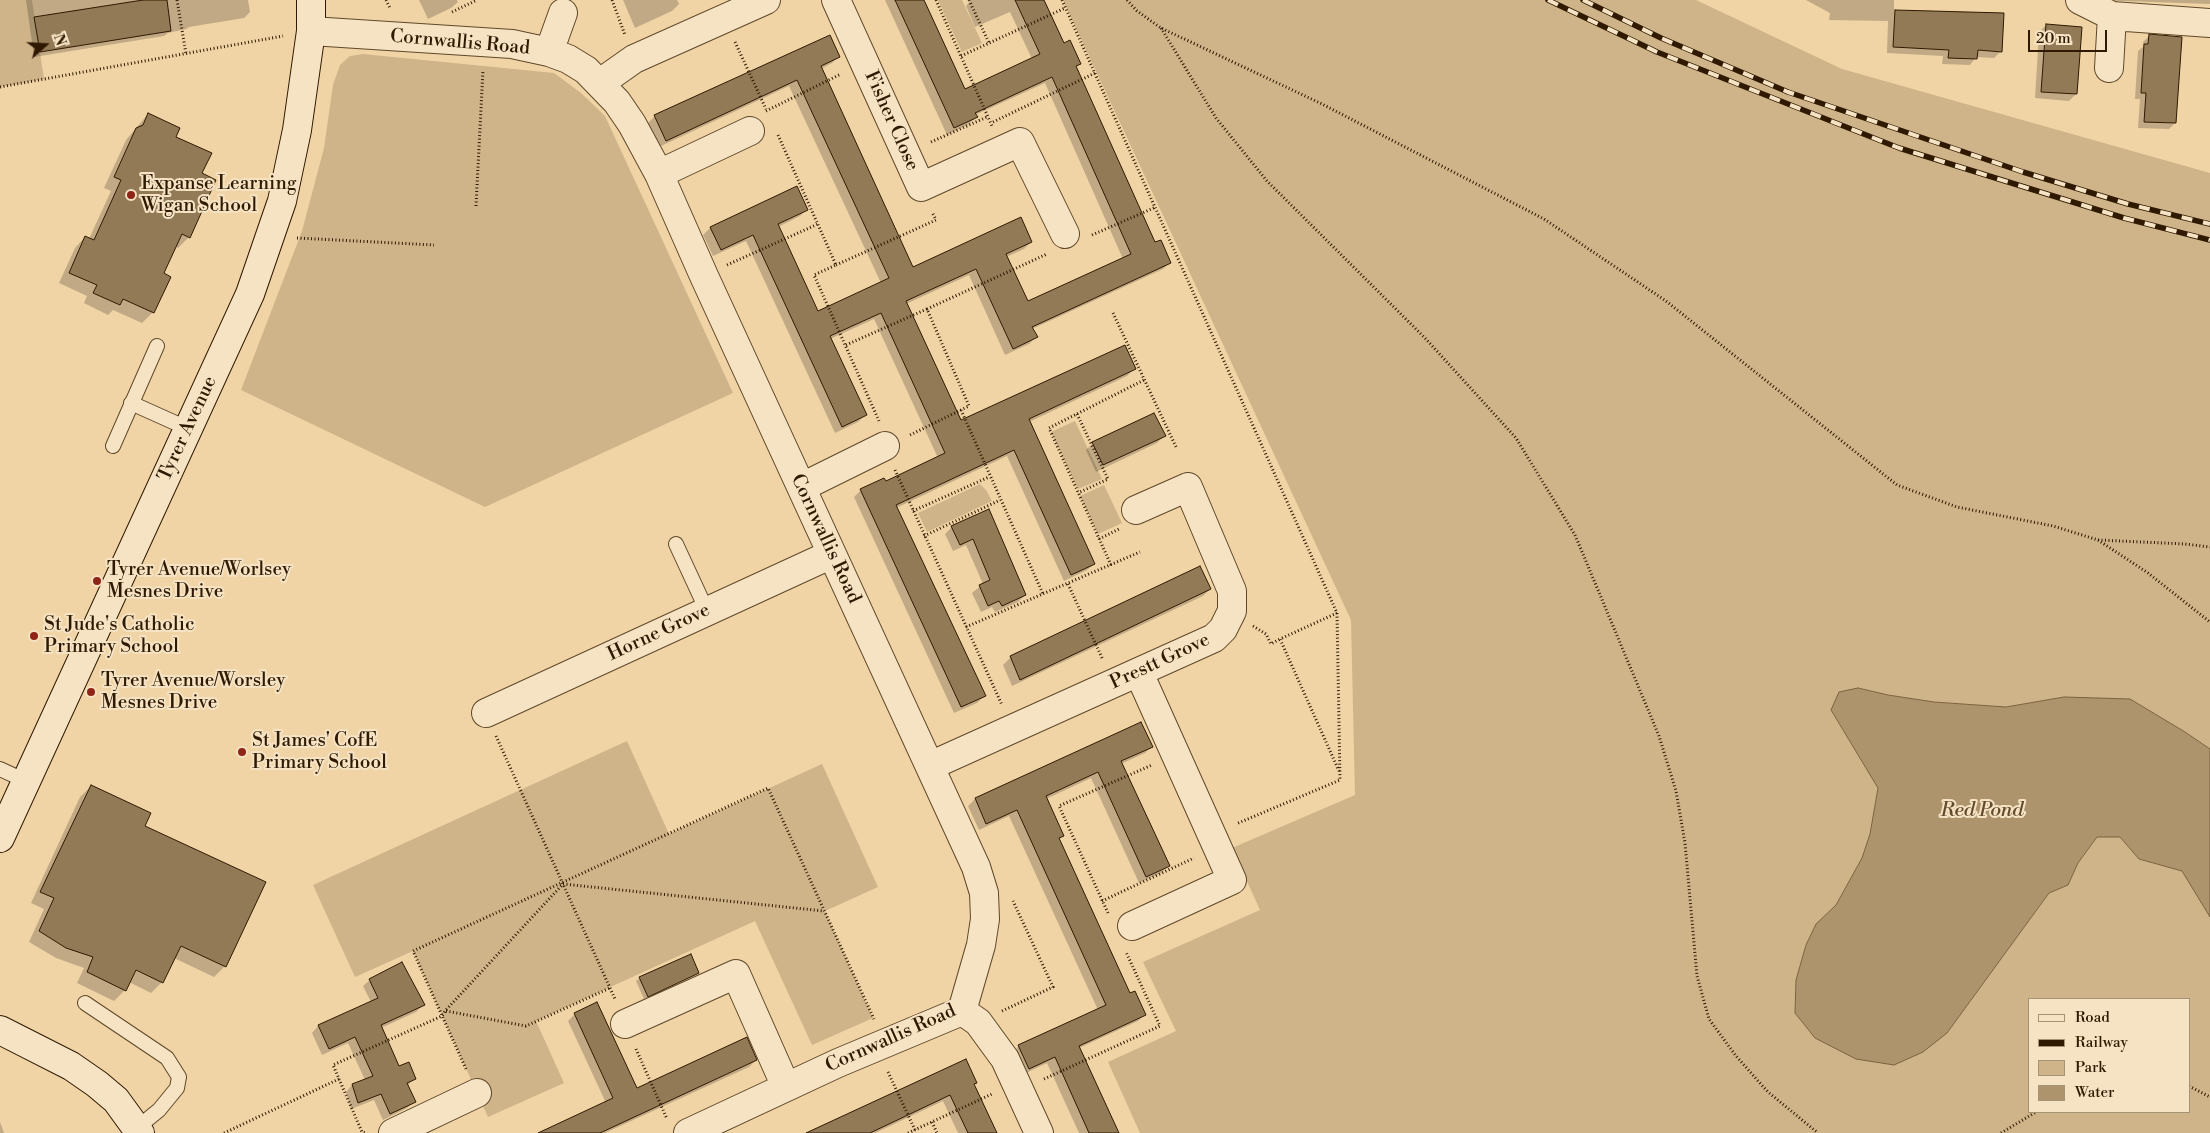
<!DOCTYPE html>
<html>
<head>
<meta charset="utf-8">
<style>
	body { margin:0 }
	#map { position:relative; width:2210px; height:1133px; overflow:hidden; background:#f0d4a5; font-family:"Libre Bodoni",serif }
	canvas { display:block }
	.legend { position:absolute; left:2028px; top:998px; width:162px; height:115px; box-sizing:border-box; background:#f5e3c4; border:1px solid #a69276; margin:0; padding:6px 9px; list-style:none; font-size:15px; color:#2f1900 }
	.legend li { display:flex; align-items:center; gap:10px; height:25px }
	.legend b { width:25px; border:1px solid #a69276 }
	.north { position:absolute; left:20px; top:20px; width:50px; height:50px; -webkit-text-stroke:4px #f5e3c4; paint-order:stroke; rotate:71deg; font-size:14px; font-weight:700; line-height:20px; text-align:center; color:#2f1900 }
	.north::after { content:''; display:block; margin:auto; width:18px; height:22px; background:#2f1900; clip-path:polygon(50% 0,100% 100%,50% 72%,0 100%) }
	.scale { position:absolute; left:2028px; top:30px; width:79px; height:22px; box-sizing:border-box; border:2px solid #2f1900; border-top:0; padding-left:6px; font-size:15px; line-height:18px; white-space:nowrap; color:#2f1900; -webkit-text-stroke:4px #f5e3c4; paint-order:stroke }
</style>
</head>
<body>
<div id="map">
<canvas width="2210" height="1133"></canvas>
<ul class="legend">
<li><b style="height:6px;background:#f5e3c4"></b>Road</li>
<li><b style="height:6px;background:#2f1900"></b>Railway</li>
<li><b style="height:14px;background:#cfb489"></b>Park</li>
<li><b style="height:14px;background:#ae946d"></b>Water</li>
</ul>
<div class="north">N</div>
<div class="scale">20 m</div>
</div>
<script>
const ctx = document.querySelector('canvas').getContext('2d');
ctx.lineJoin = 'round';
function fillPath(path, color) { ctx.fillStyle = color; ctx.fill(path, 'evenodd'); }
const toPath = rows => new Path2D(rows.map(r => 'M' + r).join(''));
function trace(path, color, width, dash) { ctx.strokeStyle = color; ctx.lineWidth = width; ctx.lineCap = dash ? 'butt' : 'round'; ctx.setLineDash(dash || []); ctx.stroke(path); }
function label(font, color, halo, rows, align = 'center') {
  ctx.font = font + ' "Libre Bodoni",serif'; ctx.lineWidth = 4; ctx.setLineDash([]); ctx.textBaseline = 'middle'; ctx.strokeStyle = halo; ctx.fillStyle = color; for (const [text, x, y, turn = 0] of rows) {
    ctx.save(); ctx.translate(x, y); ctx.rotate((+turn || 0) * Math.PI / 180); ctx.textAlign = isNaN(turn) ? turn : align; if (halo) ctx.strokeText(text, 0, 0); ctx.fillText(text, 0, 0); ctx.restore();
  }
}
const green = toPath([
	[0,0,32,0,44,79,0,87],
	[938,0,962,0,982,43,962,52],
	[1063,0,1696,0,1842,69,2210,173,2210,749,2185,732,2064,697,2006,707,1934,702,1888,695,1858,688,1831,711,1878,787,1870,834,1862,858,1836,905,1816,924,1806,945,1796,980,1795,1013,1815,1038,1947,1033,2049,893,2068,885,2078,863,2097,837,2120,837,2139,859,2183,871,2210,917,2210,1133,1140,1133,1108,1062,1176,1031,1143,962,1260,910,1232,848,1355,795,1351,620],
	[2029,999,2189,999,2189,1112,2029,1112],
	[363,54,554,73,581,93,605,116,733,393,485,507,241,390,302,231,324,148,333,85,340,65,350,56],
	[1075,421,1102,479,1078,489,1051,432],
	[980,484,986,490,992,501,927,532,918,513],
	[1104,485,1122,523,1098,534,1080,496],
	[627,741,669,834,822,764,878,887,825,911,873,1018,812,1045,755,921,536,1021,564,1083,488,1117,413,951,355,977,313,885]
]);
const water = toPath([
	[1858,688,1888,695,1934,702,2006,707,2064,697,2130,699,2185,732,2210,749,2210,917,2182,871,2139,859,2120,837,2097,837,2078,863,2068,885,2049,893,1947,1033,1923,1052,1894,1065,1856,1059,1815,1038,1795,1013,1796,980,1806,945,1816,924,1836,905,1862,858,1870,834,1878,788,1831,710,1839,692,1858,688]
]);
const shadow = toPath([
	[26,0,248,0,250,12,244,18,189,27,186,29,168,33,164,36,34,57],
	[419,0,457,0,458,2,451,8,428,19],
	[623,0,677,0,679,4,672,11,635,28],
	[885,0,923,0,964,91,1032,59,1010,12,975,27,966,6,971,0,1043,0,1063,45,1079,64,1075,68,1155,244,1170,262,1163,269,1032,329,1036,337,1029,344,1005,355,969,275,906,304,960,422,1134,369,1127,376,1029,422,1094,564,1087,570,1064,581,1007,456,896,508,984,696,977,703,954,713,854,497,861,490,885,483,938,458,874,319,830,339,865,415,858,422,835,433,746,241,713,256,703,235,710,228,797,188,807,209,800,216,778,227,818,312,881,283,789,86,659,147,648,123,655,116,839,56,832,63,821,69,913,268,1031,242,1024,249,1006,257,1027,303,1123,259,1045,83,975,115,976,117,969,124,947,135],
	[1806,0,1894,0,1894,11,2003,15,2001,51,1994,58,1976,57,1970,65,1942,64,1943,56,1887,53,1888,21,1829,20,1830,13],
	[2093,0,2210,0,2210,4],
	[2046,25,2076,94,2069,101,2035,98,2039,32],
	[2149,36,2175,123,2169,129,2138,128,2140,99,2135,99,2138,51,2143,47,2143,42],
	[148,114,174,138,200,174,189,237,178,248,175,246,163,274,153,312,142,323,113,310,108,315,84,303,87,296,59,283,75,248,85,237,89,239,111,191,104,188,126,140],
	[1164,436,1157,443,1096,472,1086,450,1093,443],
	[989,511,1025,595,1018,602,995,612,992,607,981,612,972,593,983,584,966,545,953,551,945,534,952,527],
	[1210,589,1203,596,1012,686,1003,665,1010,658,1086,622],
	[1141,723,1152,746,1145,753,1121,764,1168,866,1161,873,1139,883,1091,778,1046,799,1063,835,1058,840,1130,995,1145,1014,1138,1021,1079,1048,1117,1133,1079,1133,1047,1063,1022,1075,1012,1053,1019,1046,1098,1010,1009,816,979,830,968,806,975,799],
	[91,786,144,826,225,966,214,977,174,958,162,982,151,993,129,982,125,990,114,1001,77,983,84,968,56,958,29,942,44,909,31,903,80,797],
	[698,973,644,999,636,981,640,978],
	[370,980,423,1005,416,1012,381,1028,398,1067,414,1079,407,1086,414,1102,407,1108,383,1120,374,1100,351,1109,346,1092,352,1085,365,1080,348,1043,322,1055,312,1033,318,1026,371,1002,363,986],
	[575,1014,636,1090,756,1060,749,1067,605,1133,541,1133,606,1103,568,1021],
	[975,1083,973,1085,996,1133,958,1133,943,1101,875,1133,809,1133],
	[0,1122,4,1133,0,1133]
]);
const building = toPath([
	[143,0,167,0,171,31,40,52,34,17,143,0],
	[895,0,924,0,965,89,1040,54,1015,0,1044,0,1064,43,1070,40,1081,64,1076,66,1155,242,1161,240,1171,263,1032,327,1038,337,1013,349,976,269,906,301,961,420,1125,345,1136,369,1029,419,1095,564,1071,575,1014,450,896,505,986,696,961,707,860,489,884,478,886,481,945,453,881,313,830,336,867,415,842,427,753,235,721,250,710,227,797,186,808,210,778,224,818,311,889,278,797,80,666,141,654,115,830,35,840,57,821,66,913,267,1021,217,1032,242,1006,254,1028,301,1131,254,1052,77,975,113,978,117,954,128,895,0],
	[1895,10,2004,13,2002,52,1978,50,1977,59,1948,58,1949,50,1893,47,1895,10],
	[2046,24,2082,27,2077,94,2041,92,2046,24],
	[2149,34,2182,37,2176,123,2144,122,2146,93,2141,93,2144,44,2148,44,2149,34],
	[148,113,180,128,176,137,212,153,202,173,216,180,190,238,182,234,164,273,171,277,154,313,123,299,120,305,93,293,97,285,69,273,85,236,94,240,121,180,114,177,136,128,143,125,148,113],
	[1154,413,1166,436,1103,465,1092,442,1154,413],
	[989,509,1026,595,1002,606,999,601,988,606,979,585,990,580,973,539,960,545,951,526,989,509],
	[1200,566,1211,589,1020,680,1010,656,1200,566],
	[1141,722,1153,747,1121,761,1170,866,1146,877,1098,772,1046,796,1064,836,1059,838,1130,993,1135,991,1146,1015,1079,1046,1119,1133,1089,1133,1055,1057,1029,1069,1018,1045,1106,1005,1017,810,986,824,975,798,1141,722],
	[91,785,151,813,145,826,266,882,226,967,181,946,163,983,136,970,126,991,87,972,93,957,66,948,39,931,54,898,40,892,91,785],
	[691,954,699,973,648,997,639,977,691,954],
	[402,962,425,1005,381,1025,399,1066,409,1062,416,1079,407,1083,416,1102,390,1114,381,1094,358,1103,352,1084,373,1076,355,1037,329,1049,318,1025,378,998,369,979,402,962],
	[597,1002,637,1088,747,1037,757,1060,600,1133,538,1133,613,1098,574,1013,597,1002],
	[966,1059,977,1083,974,1084,997,1133,968,1133,950,1095,870,1133,806,1133,966,1059]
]);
const path = toPath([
	[177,0,186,54],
	[386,0,390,8],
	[612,0,625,35],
	[936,0,992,126],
	[969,0,989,43],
	[1062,0,1337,613,1340,780,1236,824],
	[1127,0,1137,11,1161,28,1322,104,1544,219,1666,301,1897,485,1957,507,2053,526,2098,540,2148,573,2210,622],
	[452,12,477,0],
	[1161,28,1216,118,1267,181,1425,338,1516,438,1575,535,1659,736,1676,791,1685,843,1697,976,1709,1019,1736,1056,1768,1092,1818,1133],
	[735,42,766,109],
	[961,56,1065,8],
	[0,87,283,36],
	[766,111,841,74],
	[993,122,1095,73],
	[778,135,836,265,814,275,879,421],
	[931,142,987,117],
	[476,206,483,70],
	[1092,235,1156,207],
	[297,238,434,245],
	[727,265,818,224],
	[836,265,936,220,932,212],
	[927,309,1047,254],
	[1113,313,1177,449],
	[846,345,927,309,969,406,910,435],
	[961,410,1043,594],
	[1077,414,1108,479,1078,493],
	[895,470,1002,705],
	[913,511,989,477],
	[924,536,1000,500],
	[1099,539,1119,529],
	[2098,540,2185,544,2210,547],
	[1111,565,1049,428,1144,380],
	[1068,584,1103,660],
	[1337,613,1280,639,1339,771],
	[1253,626,1266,634,1271,644,1280,639],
	[966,627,1140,552],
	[496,736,615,999],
	[1102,901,1194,858],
	[1108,913,1059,806,1152,765],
	[446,1011,526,1026,610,988],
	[1002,1011,1053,987,1013,901],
	[636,1049,667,1119],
	[466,1069,413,951,768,788,874,1019],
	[888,1072,915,1130],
	[339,1079,362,1132,366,1133],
	[1044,1079,1160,1026,1126,952],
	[2189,1086,2210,1097],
	[932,1122,937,1133],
	[224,1133,339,1079,333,1065,442,1016,445,1011,563,884,824,911],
	[908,1133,992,1094],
	[2001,1133,2036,1112]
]);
const lane = toPath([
	[131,403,189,429],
	[113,446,157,346],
	[676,544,707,611],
	[0,769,26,781],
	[85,1003,167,1058,179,1077,177,1088,159,1110,137,1128]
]);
const street = toPath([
	[836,0,921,187,1020,142,1065,234],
	[2080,0,2112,16,2109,68],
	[2112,16,2210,23],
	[311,31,512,44,549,52,568,59,586,70,617,102,632,124,659,174,704,276,976,867,984,893,985,919,981,945,962,1011,838,1063,688,1133],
	[549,52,563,13],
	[600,83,634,59,766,0],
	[659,174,750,131],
	[802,487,885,446],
	[486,713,832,554],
	[930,766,1214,638,1223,629,1232,611,1232,591,1188,487,1136,510],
	[1132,926,1232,880,1139,673],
	[962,1011,978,1022,1005,1059,1039,1133],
	[625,1024,736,974,786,1087],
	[393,1133,477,1093]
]);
const secondary = toPath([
	[0,838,250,294,282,201,297,130,311,31,311,0],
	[0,1030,71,1066,97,1084,116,1100,140,1133]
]);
const rail = toPath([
	[1548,0,1657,52,1899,148,2124,218,2210,240],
	[1583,0,1661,38,1788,92,2023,172,2128,204,2210,224]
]);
const markers = [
	[131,195,5,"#8f2418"],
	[97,581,5,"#8f2418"],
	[34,636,5,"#8f2418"],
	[91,692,5,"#8f2418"],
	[242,752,5,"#8f2418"]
];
const streetNames = [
	["Cornwallis Road",460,43,5],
	["Fisher Close",891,121,66],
	["Tyrer Avenue",188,429,-65],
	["Cornwallis Road",825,539,65],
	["Horne Grove",659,633,-25],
	["Prestt Grove",1160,662,-25],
	["Cornwallis Road",891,1039,-24]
];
const poiNames = [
	["Expanse Learning",141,184],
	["Wigan School",141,206],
	["Tyrer Avenue/Worlsey",107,570],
	["Mesnes Drive",107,592],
	["St Jude's Catholic",44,625],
	["Primary School",44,647],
	["Tyrer Avenue/Worsley",101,681],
	["Mesnes Drive",101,703],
	["St James' CofE",252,741],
	["Primary School",252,763]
];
const waterNames = [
	["Red Pond",1982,811]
];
fillPath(green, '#cfb489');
fillPath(water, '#ae946d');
trace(water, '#7b6341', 1);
fillPath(shadow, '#0003');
fillPath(building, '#937a56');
trace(building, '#2f1900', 1);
trace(lane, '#5f4829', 16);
trace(street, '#5f4829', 30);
trace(secondary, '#2f1900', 30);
trace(path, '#2f1900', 3, [1, 2.5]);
trace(lane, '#f5e3c4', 14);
trace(street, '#f5e3c4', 28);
trace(secondary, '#f5e3c4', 28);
trace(rail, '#2f1900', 5.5);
trace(rail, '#f5e3c4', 4, [11]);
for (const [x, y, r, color] of markers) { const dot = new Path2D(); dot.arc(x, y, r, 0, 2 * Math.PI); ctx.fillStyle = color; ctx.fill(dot); trace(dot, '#f5e3c4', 2); }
label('19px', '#2f1900', '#f5e3c4', streetNames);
label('19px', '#2f1900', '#f5e3c4', poiNames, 'left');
label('italic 20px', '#624a2c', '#f5e3c4', waterNames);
</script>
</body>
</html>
